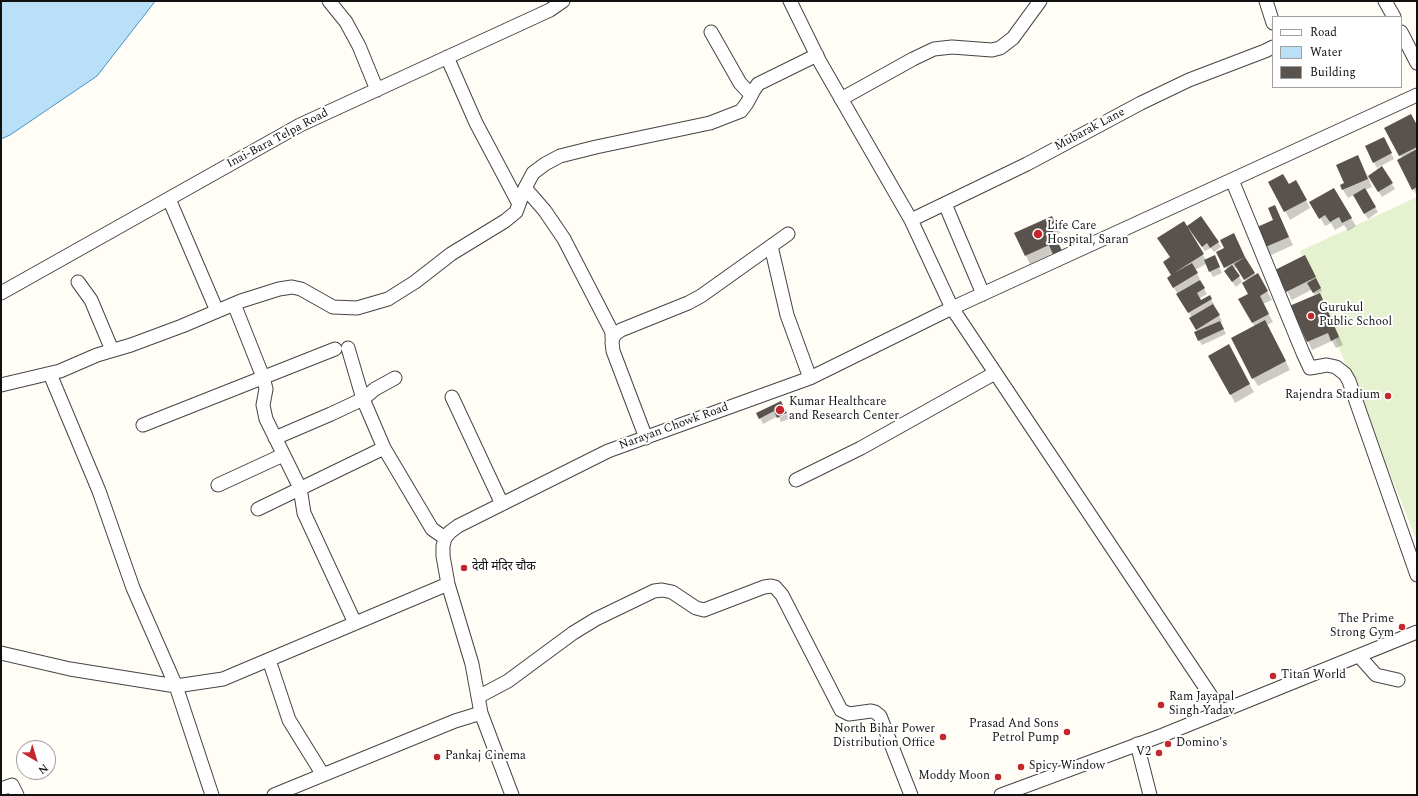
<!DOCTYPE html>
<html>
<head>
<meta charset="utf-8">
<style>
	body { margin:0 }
	#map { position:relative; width:1418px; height:796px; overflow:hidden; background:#fffdf5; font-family:Spectral,serif }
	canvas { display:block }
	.frame { position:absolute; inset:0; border:2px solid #111; pointer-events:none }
	.legend { position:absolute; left:1272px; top:16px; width:130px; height:72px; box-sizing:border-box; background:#fff; border:1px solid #a0a0a0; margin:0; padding:5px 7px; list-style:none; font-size:12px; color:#111 }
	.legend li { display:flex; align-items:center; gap:8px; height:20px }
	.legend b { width:20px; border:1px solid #a0a0a0 }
	.north { position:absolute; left:16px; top:740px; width:40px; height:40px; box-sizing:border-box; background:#fff; border:1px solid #a0a0a0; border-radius:50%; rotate:142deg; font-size:11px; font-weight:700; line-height:16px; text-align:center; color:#111 }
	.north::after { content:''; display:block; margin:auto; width:14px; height:18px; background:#c4262e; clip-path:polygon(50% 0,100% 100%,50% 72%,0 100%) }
</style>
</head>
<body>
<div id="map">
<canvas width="1418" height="796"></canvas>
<div class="frame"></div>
<ul class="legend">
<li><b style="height:5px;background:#fff"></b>Road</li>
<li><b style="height:11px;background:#b9e0f7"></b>Water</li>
<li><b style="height:11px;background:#5a524d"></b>Building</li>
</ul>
<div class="north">N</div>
</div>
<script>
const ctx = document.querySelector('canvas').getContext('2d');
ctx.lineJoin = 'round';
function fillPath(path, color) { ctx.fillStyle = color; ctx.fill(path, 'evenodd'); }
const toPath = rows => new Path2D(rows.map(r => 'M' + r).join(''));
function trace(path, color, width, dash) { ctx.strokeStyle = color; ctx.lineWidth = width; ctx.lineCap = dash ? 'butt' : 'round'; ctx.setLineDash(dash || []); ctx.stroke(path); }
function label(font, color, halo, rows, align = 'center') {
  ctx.font = font + ' Spectral,"Noto Sans Devanagari",serif'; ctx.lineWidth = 4; ctx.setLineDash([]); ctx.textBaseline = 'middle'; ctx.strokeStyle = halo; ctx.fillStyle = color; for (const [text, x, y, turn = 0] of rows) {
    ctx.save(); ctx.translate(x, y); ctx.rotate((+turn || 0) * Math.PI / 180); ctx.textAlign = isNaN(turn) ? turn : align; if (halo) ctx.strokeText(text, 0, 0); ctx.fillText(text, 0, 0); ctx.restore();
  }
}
const pitch = toPath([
	[1417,197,1417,541,1300,251]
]);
const water = toPath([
	[1,1,155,1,153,4,97,76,10,135,1,139,1,1]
]);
const shadow = toPath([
	[1417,126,1417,196,1398,160,1402,159,1386,128],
	[1386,143,1394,159,1377,168,1366,147],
	[1358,156,1368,177,1382,168,1395,189,1382,197,1369,176,1368,177,1372,187,1365,190,1378,212,1368,219,1354,195,1348,198,1343,190],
	[1270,182,1289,185,1300,189,1310,208,1290,220],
	[1334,189,1356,226,1348,231,1344,225,1335,230,1331,223,1325,226,1311,202],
	[1275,207,1293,245,1269,256,1264,248,1275,220],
	[1052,217,1060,233,1054,236,1053,253,1030,264,1026,256],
	[1183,223,1206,260,1217,262,1222,273,1213,277,1206,264,1195,270,1200,279,1199,280,1207,294,1200,298,1201,301,1209,296,1214,304,1213,305,1222,321,1220,322,1226,334,1202,345,1199,340,1198,332,1190,319,1192,318,1168,278,1172,275,1170,258],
	[1191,232,1218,242,1221,247,1214,252,1211,248,1205,251],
	[1237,240,1246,260,1256,276,1258,275,1272,300,1263,304,1273,322,1267,325,1290,370,1258,386,1253,378,1255,327,1240,299,1249,294,1242,282,1236,287,1228,276,1227,270,1218,252],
	[1237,267,1246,281,1243,283,1234,269],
	[1309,264,1322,291,1315,295,1311,290,1292,300,1276,271],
	[1320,294,1343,345,1336,348,1332,341,1312,350,1304,333,1301,334,1297,326],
	[1233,354,1254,392,1235,403,1231,395],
	[780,402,778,416,763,424,760,418],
	[787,414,789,419,781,422,779,418]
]);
const building = toPath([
	[1411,114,1417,125,1417,147,1399,156,1384,128],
	[1384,137,1392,153,1373,163,1365,146],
	[1417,149,1417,187,1412,190,1397,160],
	[1358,155,1368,179,1342,190,1340,185,1344,183,1336,165],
	[1382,166,1393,183,1378,192,1368,176],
	[1283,174,1289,184,1296,180,1307,200,1284,212,1268,182],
	[1334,188,1352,218,1342,223,1339,217,1330,222,1325,215,1319,219,1309,202],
	[1365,188,1376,207,1364,214,1353,195],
	[1275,205,1289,237,1263,248,1255,228,1273,220,1268,208],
	[1052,216,1056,225,1051,227,1063,253,1054,257,1049,245,1025,256,1014,233],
	[1201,216,1219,242,1210,248,1207,243,1202,247,1187,226],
	[1184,221,1204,254,1174,273,1192,263,1198,273,1173,288,1167,278,1171,275,1163,262,1170,257,1157,238],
	[1234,233,1245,257,1224,268,1216,252,1224,248,1220,240],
	[1215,255,1220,267,1209,272,1204,260],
	[1305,255,1316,277,1286,292,1275,270],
	[1245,257,1255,273,1244,280,1234,264],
	[1232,265,1240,276,1232,282,1224,271],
	[1258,273,1268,291,1260,296,1269,314,1252,323,1238,299,1248,294,1242,283],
	[1316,278,1321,288,1313,293,1307,283],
	[1200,280,1205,288,1197,293,1201,300,1210,295,1212,299,1188,313,1176,294],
	[1320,293,1339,337,1331,341,1328,333,1307,342,1299,325,1296,326,1287,307],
	[1213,304,1220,315,1196,330,1189,318],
	[1265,320,1286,361,1252,379,1231,338],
	[1220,321,1224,329,1198,341,1194,332],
	[1229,344,1250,384,1230,395,1208,356],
	[781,401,787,413,777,418,774,411,759,419,756,413]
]);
const minor = toPath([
	[329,1,346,22,359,46,377,90],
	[790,1,820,62,911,220,952,308,1221,711],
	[1266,1,1273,23],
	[1385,1,1394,17],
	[711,32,740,83,751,95],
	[1401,32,1417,63],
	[447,57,476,123,519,204],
	[841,99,913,59,934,49,952,47,992,50,1000,48,1013,38,1040,1],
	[1232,180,1303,353,1310,368,1327,365,1336,367,1345,374,1349,381,1417,575],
	[525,188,545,211,564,239,612,332,612,338],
	[169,199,217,311],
	[945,204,983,294],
	[911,220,1027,164,1141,103,1189,80,1265,51,1273,47],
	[771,246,787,315,810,378],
	[78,282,91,300,112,350],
	[1,293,300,125,550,10,563,1],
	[234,304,263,377,266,389,263,405,266,419,300,488,304,513,355,623],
	[348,348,363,399,384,448,432,529,445,538],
	[50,374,99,491,133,588,176,686,212,795],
	[1,385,60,371,97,355,131,345,182,326,241,301,279,289,292,287,301,289,333,307,357,308,388,299,415,282,451,254,505,221,516,212,525,188,533,173,545,164,560,156,596,147,710,123,741,111,747,103,754,90,758,84,817,55],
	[452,397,502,504],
	[143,425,335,349],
	[275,438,331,414,363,399,375,389,395,378],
	[646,438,613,351,612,342,614,335,621,330,688,303,701,296,788,234],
	[796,480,861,448,995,373],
	[218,485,283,455],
	[258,509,384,448],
	[1,653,70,669,176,686,223,679,448,584],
	[1359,656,1376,675,1398,680],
	[269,660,289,720,323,775],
	[478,697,508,681,573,633,596,619,654,591,662,590,672,592,696,608,704,610,764,587,771,586,775,587,782,595,841,710,849,714,871,711,875,712,880,716,911,795],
	[1137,744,1150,795],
	[1,789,12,785,17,795],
	[274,795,455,721,481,713],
	[512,795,481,713,472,664,448,584,443,556,443,546,445,538,450,532,458,526,608,451,810,378,952,308,1417,95],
	[1001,795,1163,735,1417,632]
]);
const markers = [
	[1038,234,5,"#c4262e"],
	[1311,316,4,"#c4262e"],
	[1388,396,4,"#c4262e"],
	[780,410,5,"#c4262e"],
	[464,568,4,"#c4262e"],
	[1402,627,4,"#c4262e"],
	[1273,676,4,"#c4262e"],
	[1161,705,4,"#c4262e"],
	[1067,732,4,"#c4262e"],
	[943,737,4,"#c4262e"],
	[1168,744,4,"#c4262e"],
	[1159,753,4,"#c4262e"],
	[437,757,4,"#c4262e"],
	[1021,767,4,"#c4262e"],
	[998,777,4,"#c4262e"]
];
const streetNames = [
	["Mubarak Lane",1090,130,-28],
	["Inai-Bara Telpa Road",278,139,-28],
	["Narayan Chowk Road",674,427,-20]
];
const poiNames = [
	["Life Care",1047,227],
	["Hospital, Saran",1047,241],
	["Gurukul",1319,309],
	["Public School",1319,323],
	["Rajendra Stadium",1380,396,"right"],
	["Kumar Healthcare",789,403],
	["and Research Center",789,417],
	["देवी मंदिर चौक",472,568],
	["The Prime",1394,620,"right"],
	["Strong Gym",1394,634,"right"],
	["Titan World",1281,676],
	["Ram Jayapal",1169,698],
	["Singh Yadav",1169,712],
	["Prasad And Sons",1059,725,"right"],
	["Petrol Pump",1059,739,"right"],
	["North Bihar Power",935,730,"right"],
	["Distribution Office",935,744,"right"],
	["Domino's",1176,744],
	["V2",1151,753,"right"],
	["Pankaj Cinema",445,757],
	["Spicy Window",1029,767],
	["Moddy Moon",990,777,"right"]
];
fillPath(pitch, '#e6f2cf');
fillPath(water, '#b9e0f7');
trace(water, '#3f96cf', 1);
fillPath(shadow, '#0003');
fillPath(building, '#5a524d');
trace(minor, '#444', 15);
trace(minor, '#fff', 13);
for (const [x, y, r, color] of markers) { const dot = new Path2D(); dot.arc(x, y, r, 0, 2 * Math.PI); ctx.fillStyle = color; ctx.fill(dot); trace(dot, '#fff', 1.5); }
label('12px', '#111', '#fff', streetNames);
label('12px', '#111', '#fff', poiNames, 'left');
</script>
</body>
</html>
